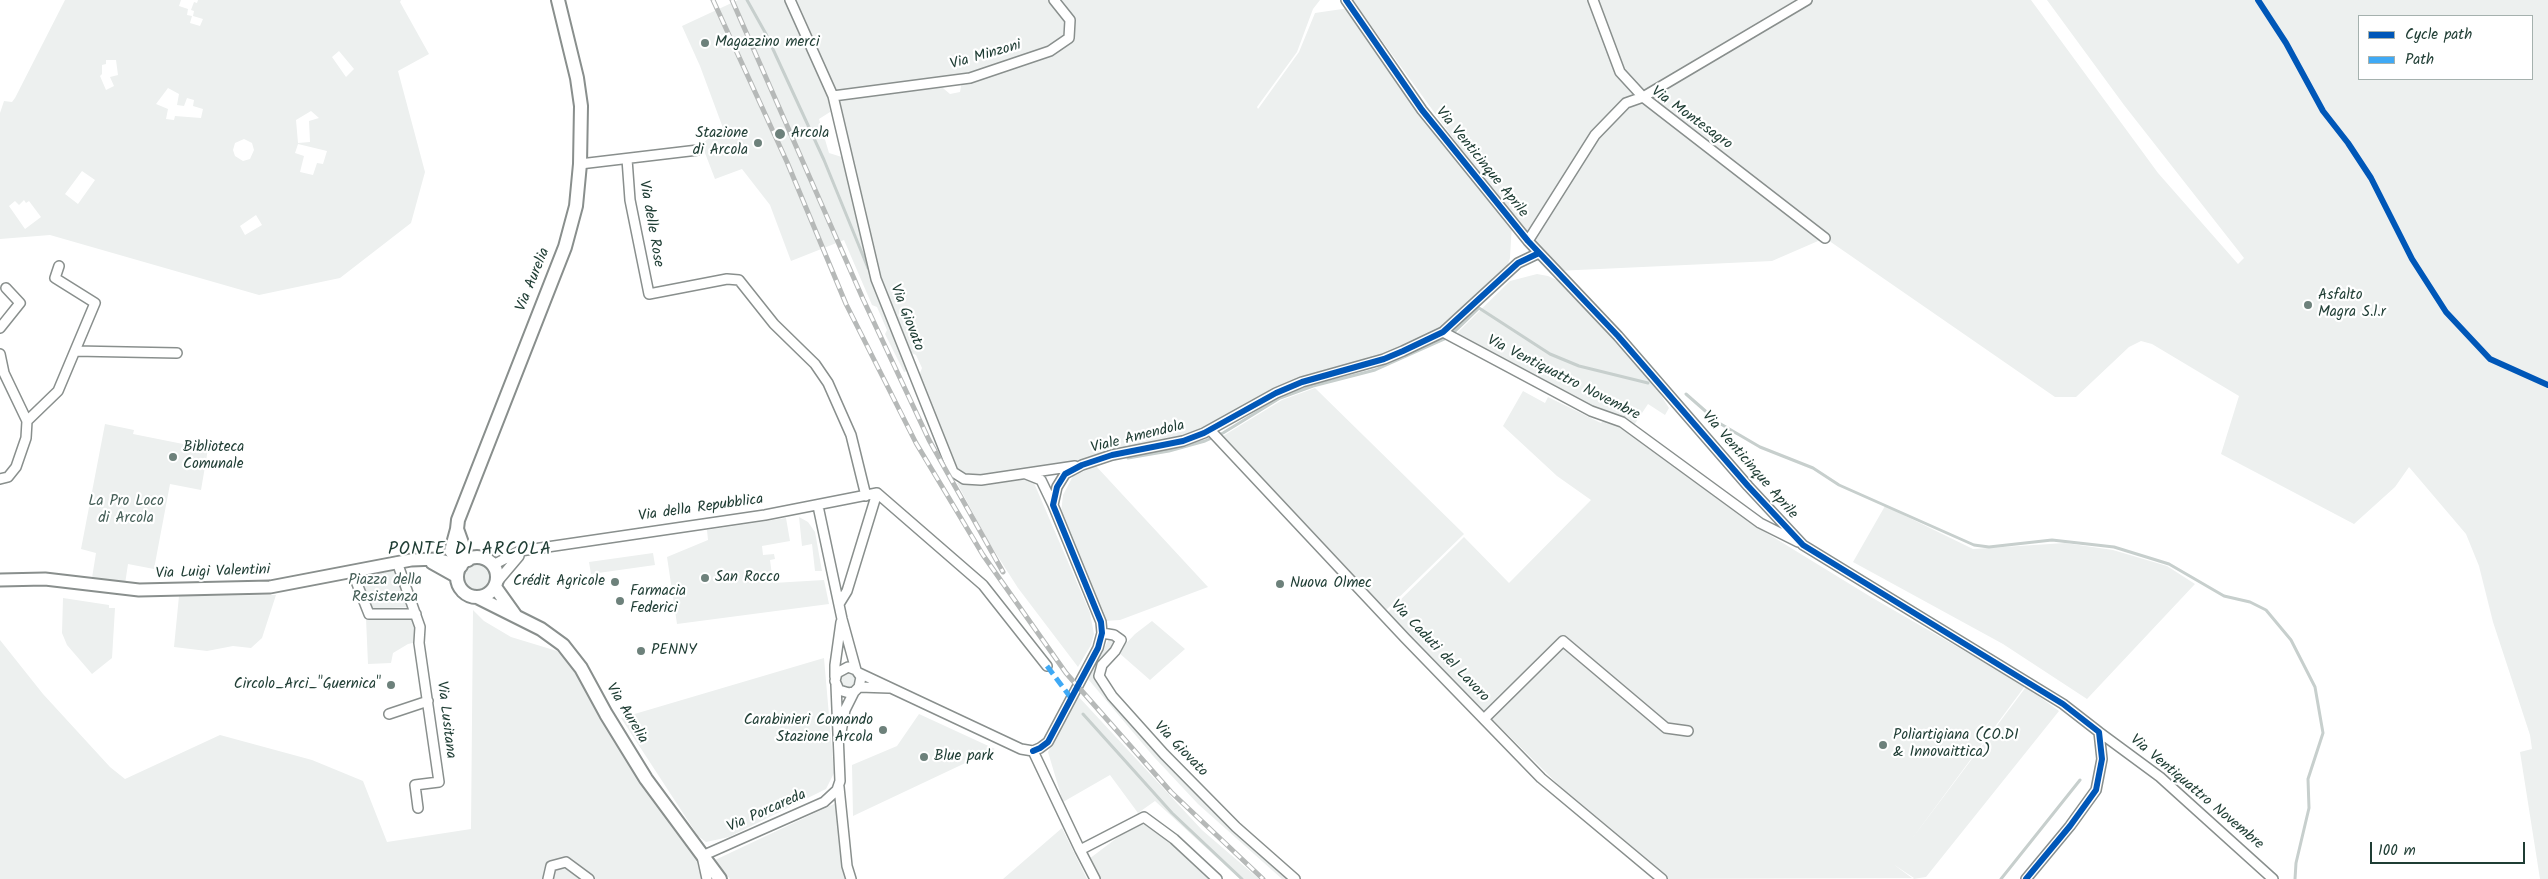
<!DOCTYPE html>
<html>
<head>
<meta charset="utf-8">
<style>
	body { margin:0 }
	#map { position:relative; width:2548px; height:879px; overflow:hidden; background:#fff; font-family:Kalam,sans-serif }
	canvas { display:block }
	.legend { position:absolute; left:2358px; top:15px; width:175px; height:65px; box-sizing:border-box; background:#fff; border:1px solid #a5b1ae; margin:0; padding:6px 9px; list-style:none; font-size:15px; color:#1f3d34 }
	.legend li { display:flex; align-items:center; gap:10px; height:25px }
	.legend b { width:25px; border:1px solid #a5b1ae }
	.scale { position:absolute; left:2370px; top:842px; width:155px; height:22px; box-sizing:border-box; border:2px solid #1f3d34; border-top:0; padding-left:6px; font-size:15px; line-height:18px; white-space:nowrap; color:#1f3d34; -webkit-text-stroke:4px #fff; paint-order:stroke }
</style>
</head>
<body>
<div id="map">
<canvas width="2548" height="879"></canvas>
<ul class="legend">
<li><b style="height:6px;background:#0057b8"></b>Cycle path</li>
<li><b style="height:6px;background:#3fa9f5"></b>Path</li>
</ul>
<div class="scale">100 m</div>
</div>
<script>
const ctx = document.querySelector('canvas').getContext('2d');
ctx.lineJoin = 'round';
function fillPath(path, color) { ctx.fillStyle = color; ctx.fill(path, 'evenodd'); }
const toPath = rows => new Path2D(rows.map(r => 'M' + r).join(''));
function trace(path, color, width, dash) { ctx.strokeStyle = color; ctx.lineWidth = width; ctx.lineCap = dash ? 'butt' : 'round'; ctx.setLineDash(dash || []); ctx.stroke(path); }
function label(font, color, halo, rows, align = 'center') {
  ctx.font = font + ' Kalam,sans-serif'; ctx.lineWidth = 4.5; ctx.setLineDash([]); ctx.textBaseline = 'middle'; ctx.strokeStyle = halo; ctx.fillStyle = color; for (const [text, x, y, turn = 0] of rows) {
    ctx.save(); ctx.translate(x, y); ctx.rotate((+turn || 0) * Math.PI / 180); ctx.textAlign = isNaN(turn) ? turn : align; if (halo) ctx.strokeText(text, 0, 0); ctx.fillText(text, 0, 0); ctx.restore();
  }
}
const built = toPath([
	[65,0,181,0,179,6,188,9,187,15,192,16,190,23,200,26,203,19,193,16,194,11,191,10,194,2,197,3,198,0,401,0,400,2,429,54,398,71,425,172,411,223,340,278,259,295,50,235,0,239,0,113,4,101,12,102,15,98],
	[339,51,354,69,346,77,332,57],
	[106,60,116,60,118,75,110,77,114,86,106,90,100,76,102,74,102,65,106,64],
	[168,88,179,94,177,105,184,106,187,98,194,100,193,106,203,109,201,118,175,116,174,120,166,119,168,109,156,104],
	[311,111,319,118,309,121,310,142,298,143,296,120],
	[244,139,252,143,254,150,250,159,243,161,235,156,233,150,235,143],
	[298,144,327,151,323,164,317,163,313,175,300,172,304,156,295,153],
	[82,171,95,180,78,204,65,194],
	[24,200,26,203,29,201,41,217,25,229,9,206,15,201,19,205],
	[256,215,262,225,245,235,240,226],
	[738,0,787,0,829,92,830,112,819,119,829,153,845,158,859,219,909,370,904,372,885,334,887,330,877,307,872,305,844,240,791,261,770,205,742,169,715,179,705,153,704,142,723,128,700,66,682,26],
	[792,0,1052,0,1069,21,1068,37,1049,49,970,77,834,94],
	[1056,0,1320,0,1313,9,1297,52,1257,107,1258,109,1299,52,1315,13,1349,8,1512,223,1510,258,1505,273,1442,331,1403,350,1302,380,1203,432,1082,463,980,478,959,475,917,381,922,368,916,355,905,350,877,279,835,97,937,83,950,94,960,92,962,81,1071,38,1072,20],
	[1348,0,2031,0,2158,173,2238,264,2244,258,2124,105,2047,0,2548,0,2548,879,2540,879,2520,752,2532,749,2530,735,2493,622,2479,566,2466,534,2409,467,2395,487,2354,524,2221,454,2239,396,2152,344,2141,341,2129,347,2076,397,2055,397,1825,238,1772,261,1556,271,1528,241,1356,5,1352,6],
	[2359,16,2532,16,2532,79,2359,79],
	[1537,274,1548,276,1559,281,1597,318,1648,375,1669,408,1665,415,1648,404,1634,425,1592,408,1455,335,1510,281],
	[1315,388,1464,534,1385,611,1223,436,1282,400],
	[1523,391,1545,403,1548,397,1601,423,1604,420,1621,424,1660,451,1760,529,1871,597,2025,686,1911,840,2026,687,2059,711,1926,877,1913,879,1914,878,1893,864,1912,878,1667,879,1591,817,1386,614,1464,537,1509,583,1591,500,1557,476,1503,426],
	[105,424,134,430,133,434,208,449,201,490,170,484,154,569,128,564,125,584,92,578,96,553,81,549],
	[1096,466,1208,587,1120,620,1105,621,1061,513,1063,495,1073,476],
	[1020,477,1034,483,1090,613,1094,634,1091,645,1078,667,1018,588,988,541,957,483,992,483],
	[1885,506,1973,549,2065,543,2113,550,2167,566,2195,584,2087,699,2003,644,1853,562],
	[799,517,808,522,815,532,822,571,815,571,812,544,802,546],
	[786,518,790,541,762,546,763,555,774,554,775,559,770,560,773,583,824,580,829,604,677,624,667,557,708,540,707,530],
	[653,553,655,565,591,574,589,562],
	'457 577a20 20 0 1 1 40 0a20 20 0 1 1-40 0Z',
	[398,569,411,607,368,609,356,577],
	[276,595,262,638,251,648,233,646,207,651,174,647,179,596],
	[63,598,109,605,109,608,115,608,112,658,92,674,67,645,62,633],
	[473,610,484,621,511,637,557,651,584,682,590,698,660,810,712,879,0,879,0,640,43,694,110,767,125,779,220,735,312,760,363,781,387,842,471,829],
	[414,616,417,642,408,644,393,653,391,663,368,664,366,618],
	[1152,621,1185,649,1150,680,1118,652,1135,634],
	[1110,637,1117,643,1098,680,1292,879,1282,879,1198,804,1154,757,1088,679],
	[824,658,834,773,826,789,729,837,706,842,698,836,621,718],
	'840 680a8 8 0 1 1 16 0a8 8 0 1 1-16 0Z',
	[1077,695,1202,830,1259,879,1240,879,1155,801,1138,813,1110,775,1063,802,1048,752],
	[919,714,995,749,853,816,852,765,897,746],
	[836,803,842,856,848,879,730,879,715,860],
	[1142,819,1185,851,1211,879,1100,879,1089,859],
	[1062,828,1087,879,1003,879]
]);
const stream = toPath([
	[747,0,766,34,824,160,868,268],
	[1686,394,1719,423,1760,447,1813,468,1839,485,1974,545,1989,547,2052,540,2114,547,2169,564,2224,596,2250,602,2266,610,2291,640,2315,687,2323,733,2308,779,2309,808,2296,863,2295,879],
	[1128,458,1169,451,1205,441,1223,433,1280,398,1313,386,1375,370,1449,337,1479,308,1550,354,1579,366,1648,383],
	[1083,714,1172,813,1242,879],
	[2001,879,2080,780]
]);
const street = toPath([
	[790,0,833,96,876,279,953,472,964,479,981,480,1075,466],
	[1346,0,1422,110,1528,241,1618,336,1748,486,1803,545,2063,704,2099,732,2102,759,2096,790,2070,826,2026,879],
	[1593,0,1620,72,1643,97,1807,0],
	[833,96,970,78,1050,51,1069,38,1070,20,1054,0],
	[627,159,630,200,649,294,727,279,739,280,774,324,815,364,828,383,851,435,866,496],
	[580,164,698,150],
	[1528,241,1595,135,1626,103,1643,97,1825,238],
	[0,328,20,303,6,288],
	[1443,332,1591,411,1622,422,1760,523,1798,542],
	[75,351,177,353],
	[0,354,4,373,27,421,26,438,16,467,8,477,0,479],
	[27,421,58,391,95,303,55,278,59,266],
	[1210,430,1405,638,1541,778,1662,879],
	[1026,474,1041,480,1053,505],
	[877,493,983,585,1047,666],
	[818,506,842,619,856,670,861,677,859,687,854,692,849,693,839,690,835,681,837,673,848,667,856,670],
	[397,562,420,627,419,643,439,782,415,785,418,808],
	[493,565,520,551,765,515,877,493],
	[352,571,369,614,416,614],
	[497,582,519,556],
	[839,604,847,591,877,493],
	[1102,633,1114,635,1121,640,1115,651,1102,665,1099,676,1112,696,1164,754,1236,827,1295,879],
	[859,673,1021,749,1033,751],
	[835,677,835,665,841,622],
	[859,687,889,688],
	[389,714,428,701],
	[1484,719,1563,641,1666,728,1688,731],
	[841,732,845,710,854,692],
	[2099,732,2160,777,2273,879],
	[1033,751,1040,748,1048,742,1098,648,1102,633,1101,622,1053,505,1057,487,1065,474,1082,465,1112,455,1183,441,1204,433,1276,393,1302,382,1384,359,1403,351,1443,332,1518,263,1539,253],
	[1033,751,1080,850,1144,817,1174,839,1217,879],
	[839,787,847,866,851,879],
	[1080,850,1095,879],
	[548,879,551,866,566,862,589,879],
	[707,879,702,856,824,802,837,790,840,781,836,685]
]);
const secondary = toPath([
	[432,563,457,577],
	[0,580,45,579,139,590,270,587,411,560,437,559,461,566]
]);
const primary = toPath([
	[457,529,451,551,461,566],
	'457 577a20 20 0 1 1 40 0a20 20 0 1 1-40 0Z',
	[468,560,457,529,458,520,565,247,576,206,580,164,581,106,577,78,558,0],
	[495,587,515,615],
	[477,597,541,629,563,645,581,668,606,714,646,779,720,879]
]);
const rail = toPath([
	[713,0,787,162,846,304,916,443,983,555,1066,673,1171,792,1263,879],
	[732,0,863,299,929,440,1003,572]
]);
const quiet = toPath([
	[1047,666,1071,698]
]);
const cycleway = toPath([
	[1346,0,1422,110,1528,241,1618,336,1748,486,1803,545,2063,704,2099,732,2102,759,2096,790,2070,826,2026,879],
	[2258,0,2286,43,2323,111,2348,143,2371,178,2412,259,2446,312,2490,359,2548,385],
	[1033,751,1040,748,1048,742,1098,648,1102,633,1101,622,1053,505,1057,487,1065,474,1082,465,1112,455,1183,441,1204,433,1276,393,1302,382,1384,359,1403,351,1443,332,1518,263,1539,253]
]);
const markers = [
	[705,43,5,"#6d817b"],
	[780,134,6,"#6d817b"],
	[758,143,5,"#6d817b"],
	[2308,305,5,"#6d817b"],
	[173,457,5,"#6d817b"],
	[705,578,5,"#6d817b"],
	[615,582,5,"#6d817b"],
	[1280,584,5,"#6d817b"],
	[620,601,5,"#6d817b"],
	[641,651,5,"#6d817b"],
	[391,685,5,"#6d817b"],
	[883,730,5,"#6d817b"],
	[1883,745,5,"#6d817b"],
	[924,757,5,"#6d817b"]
];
const poiNames = [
	["Magazzino merci",715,43],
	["Stazione",748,134,"right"],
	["di Arcola",748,151,"right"],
	["Arcola",791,134],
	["Asfalto",2318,296],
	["Magra S.l.r",2318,313],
	["Biblioteca",183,448],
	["Comunale",183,465],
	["San Rocco",715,578],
	["Crédit Agricole",605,582,"right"],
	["Nuova Olmec",1290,584],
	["Farmacia",630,592],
	["Federici",630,609],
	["PENNY",651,651],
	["Circolo_Arci_\"Guernica\"",381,685,"right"],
	["Carabinieri Comando",873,721,"right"],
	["Stazione Arcola",873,738,"right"],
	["Poliartigiana (CO.DI",1893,736],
	["& Innovaittica)",1893,753],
	["Blue park",934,757]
];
const streetNames = [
	["Via Minzoni",986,56,-16],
	["Via Montesagro",1691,119,36],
	["Via Venticinque Aprile",1481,163,51],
	["Via delle Rose",650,224,80],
	["Via Aurelia",534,280,-68],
	["Via Giovato",906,318,69],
	["Via Ventiquattro Novembre",1563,379,27],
	["Viale Amendola",1138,438,-14],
	["Via Venticinque Aprile",1749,466,49],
	["Via della Repubblica",701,509,-8],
	["Via Luigi Valentini",213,573,-2],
	["Via Caduti del Lavoro",1439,652,46],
	["Via Aurelia",626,714,59],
	["Via Lusitana",445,720,83],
	["Via Giovato",1180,750,46],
	["Via Ventiquattro Novembre",2196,793,40],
	["Via Porcareda",767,812,-24]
];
const parkNames = [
	["La Pro Loco",126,502],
	["di Arcola",126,519],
	["Piazza della",385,581],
	["Resistenza",385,598]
];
const quarterNames = [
	["PONTE DI ARCOLA",470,551]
];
fillPath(built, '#edf0ef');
trace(stream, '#c7cfcd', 3);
trace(street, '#898f8d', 12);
trace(secondary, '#898f8d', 15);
trace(primary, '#898f8d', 16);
trace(street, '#fff', 9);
trace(secondary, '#fff', 11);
trace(primary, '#fff', 12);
trace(rail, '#b6b9b8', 5);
trace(rail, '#fff', 3, [9]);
trace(quiet, '#3fa9f5', 5, [10, 5]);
trace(cycleway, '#0057b8', 6);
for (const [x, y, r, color] of markers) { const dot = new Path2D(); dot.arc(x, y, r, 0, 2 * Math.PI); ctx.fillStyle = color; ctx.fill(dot); trace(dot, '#fff', 2); }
label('15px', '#1f3d34', '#fff', poiNames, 'left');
label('15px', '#1f3d34', '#fff', streetNames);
label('15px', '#455e57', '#fff', parkNames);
ctx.letterSpacing = '1px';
label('18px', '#1f3d34', '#fff', quarterNames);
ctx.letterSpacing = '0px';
</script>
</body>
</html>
